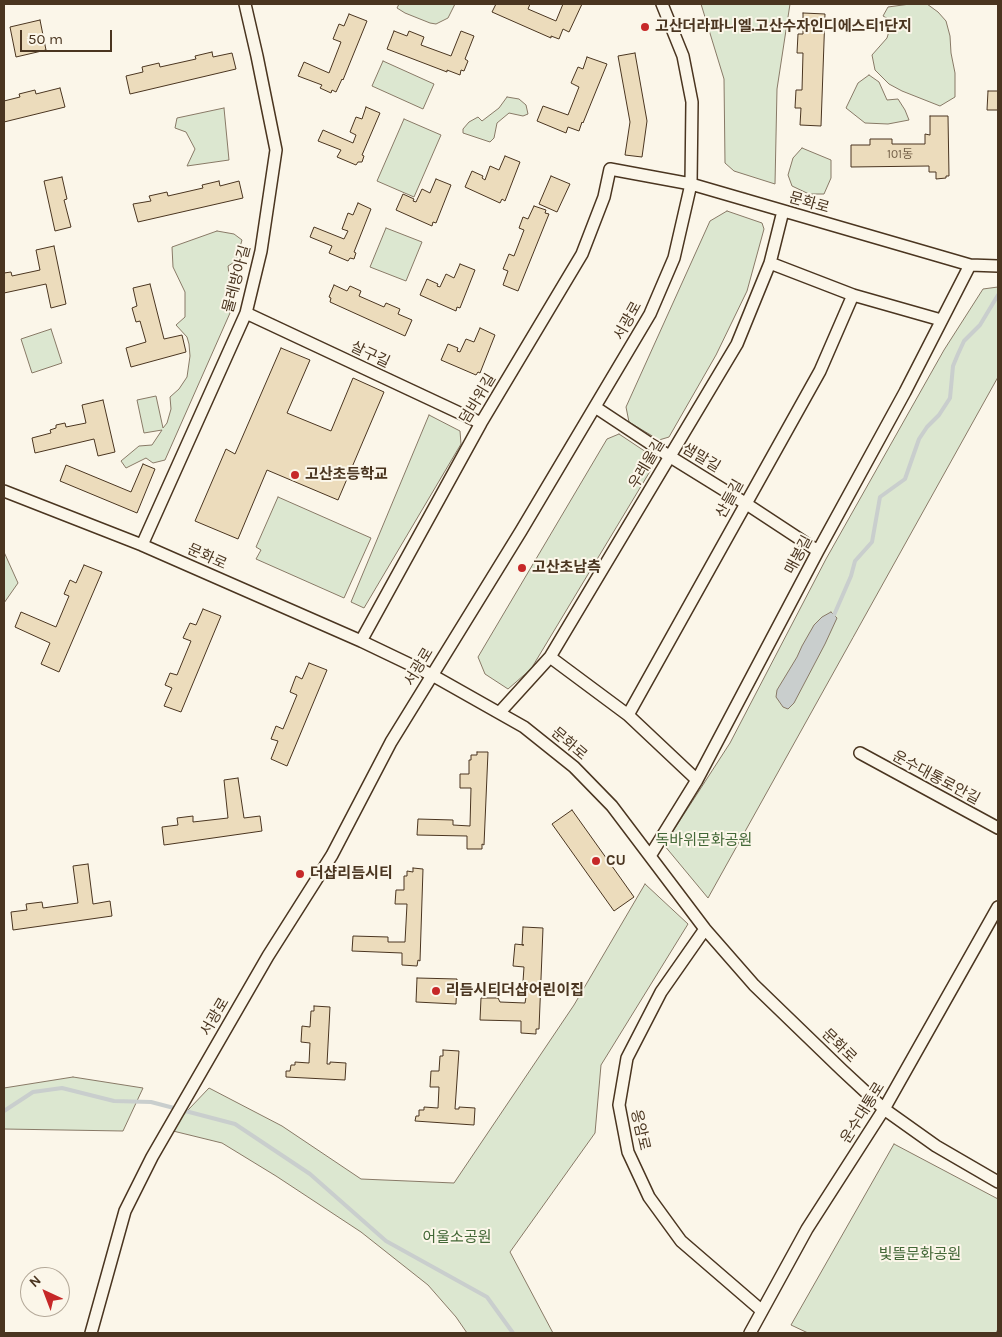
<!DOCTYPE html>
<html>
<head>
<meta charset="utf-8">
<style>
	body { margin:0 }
	#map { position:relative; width:1002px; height:1337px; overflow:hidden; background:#fbf6e9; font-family:Karla,sans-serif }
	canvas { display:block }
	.frame { position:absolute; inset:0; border:5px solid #4a3520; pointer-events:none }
	.north { position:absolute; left:20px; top:1267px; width:50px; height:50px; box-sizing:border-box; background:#fbf6e9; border:1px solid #b4a999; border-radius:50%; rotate:317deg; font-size:14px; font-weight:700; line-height:20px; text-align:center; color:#4a3520 }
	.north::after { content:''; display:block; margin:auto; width:18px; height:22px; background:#c62828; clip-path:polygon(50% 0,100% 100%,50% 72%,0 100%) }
	.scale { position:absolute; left:20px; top:30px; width:92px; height:22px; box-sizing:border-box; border:2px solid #4a3520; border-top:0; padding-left:6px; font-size:15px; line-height:18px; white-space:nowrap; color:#4a3520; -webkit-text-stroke:4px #fbf6e9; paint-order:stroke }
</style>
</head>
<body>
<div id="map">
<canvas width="1002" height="1337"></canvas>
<div class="frame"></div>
<div class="north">N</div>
<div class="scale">50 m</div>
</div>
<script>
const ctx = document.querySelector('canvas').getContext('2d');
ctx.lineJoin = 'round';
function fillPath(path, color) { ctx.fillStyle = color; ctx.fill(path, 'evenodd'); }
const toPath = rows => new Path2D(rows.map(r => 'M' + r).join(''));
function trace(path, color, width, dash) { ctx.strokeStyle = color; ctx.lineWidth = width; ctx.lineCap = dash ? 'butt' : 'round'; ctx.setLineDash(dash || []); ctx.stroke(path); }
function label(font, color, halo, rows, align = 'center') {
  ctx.font = font + ' Karla,"Noto Sans KR",sans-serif'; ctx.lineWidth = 4; ctx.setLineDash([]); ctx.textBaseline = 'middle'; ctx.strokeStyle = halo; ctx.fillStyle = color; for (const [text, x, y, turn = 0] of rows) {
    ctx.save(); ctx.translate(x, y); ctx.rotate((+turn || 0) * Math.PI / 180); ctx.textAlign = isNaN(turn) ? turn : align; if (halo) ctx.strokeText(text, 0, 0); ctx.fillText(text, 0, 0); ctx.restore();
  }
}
const green = toPath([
	[399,4,455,4,448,18,436,24,430,23,405,13,397,8,399,4],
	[701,4,790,4,777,89,775,184,734,171,725,163,724,79,701,4],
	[910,4,927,4,938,12,946,21,950,36,951,53,955,73,955,97,940,106,902,91,889,84,875,70,872,55,887,38,892,21,883,16,888,7,910,4],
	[383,61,434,84,423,109,372,86,383,61],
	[869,75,879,82,887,100,898,99,905,110,909,120,888,124,865,123,846,108,858,83,869,75],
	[507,97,519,99,526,105,528,114,523,116,509,113,497,123,494,138,490,142,463,133,463,129,469,122,478,117,482,121,499,108,507,97],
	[224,108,229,160,187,166,195,149,186,132,175,128,177,118,224,108],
	[404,119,441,135,414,197,377,181,404,119],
	[802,148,831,160,831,178,824,194,809,194,792,186,788,175,793,158,802,148],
	[727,211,762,223,764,229,747,291,716,355,669,437,659,440,629,422,626,407,710,221,727,211],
	[386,228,422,242,406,281,370,267,386,228],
	[217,231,234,234,242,240,236,261,228,266,230,282,224,303,230,313,165,460,153,463,146,458,126,468,121,461,139,446,152,445,162,430,144,433,137,400,156,396,163,428,167,423,171,409,170,397,179,389,187,377,190,356,189,344,187,337,176,325,185,317,185,292,173,267,172,247,217,231],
	[998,287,998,377,708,898,664,845,730,743,826,559,944,350,983,289,998,287],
	[51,329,62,363,32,373,21,339,51,329],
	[429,415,460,431,461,444,364,608,351,602,429,415],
	[619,434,652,456,652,468,531,669,508,689,485,674,478,657,607,439,619,434],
	[278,497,371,538,344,598,256,559,261,550,256,547,278,497],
	[4,552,18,583,4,603,4,552],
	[645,884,688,924,601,1065,595,1133,510,1252,553,1333,467,1333,456,1317,428,1285,361,1232,276,1176,222,1143,169,1130,209,1088,282,1126,361,1179,454,1183,574,1005,645,884],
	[73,1077,143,1088,123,1131,4,1129,4,1088,73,1077],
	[894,1144,998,1199,998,1329,996,1333,808,1333,791,1325,894,1144]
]);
const water = toPath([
	[831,612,837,618,825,644,794,703,788,709,783,707,776,697,777,690,797,657,802,646,814,625,822,617,831,612]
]);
const stream = toPath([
	[834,615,851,576,855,561,872,542,880,497,905,479,919,439,927,427,939,415,950,398,953,366,958,354,964,341,980,325,998,295],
	[4,1111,33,1092,62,1088,114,1101,151,1102,235,1124,310,1174,386,1241,487,1297,513,1333]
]);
const building = toPath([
	[496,4,530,4,528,9,556,21,563,4,582,4,569,32,563,29,559,39,551,36,551,38,492,12,496,4],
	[803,13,825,14,821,126,800,125,801,108,795,108,796,90,802,90,803,53,797,53,798,34,803,34,803,13],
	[349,14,367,21,343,80,342,79,336,92,332,90,331,93,320,88,322,85,298,76,304,62,329,73,341,42,333,39,339,24,344,26,349,14],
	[40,20,46,50,16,57,10,27,40,20],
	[394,31,407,36,409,31,424,37,421,45,451,56,461,31,474,36,465,59,468,61,464,71,461,70,460,75,447,70,447,72,387,49,394,31],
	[212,52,213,57,232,53,236,69,130,94,126,76,143,72,142,67,159,63,160,67,196,59,195,56,212,52],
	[635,53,647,121,642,157,625,155,630,122,618,56,635,53],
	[587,57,607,64,583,123,582,122,579,131,568,127,566,133,537,121,543,106,568,115,579,87,571,83,578,67,583,69,587,57],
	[60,88,65,107,4,122,4,101,20,97,19,94,35,90,36,94,60,88],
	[988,91,998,91,998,110,987,110,988,91],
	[366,107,380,113,362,155,364,156,362,162,358,162,356,165,337,157,341,150,318,141,323,130,353,143,356,135,350,132,356,117,362,119,366,107],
	[930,116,948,116,949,176,946,176,946,178,936,179,936,172,929,172,929,166,851,167,851,145,870,145,870,139,892,139,892,144,925,144,925,134,930,135,930,116],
	[505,156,520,162,505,201,502,199,500,203,465,187,472,171,483,176,482,178,485,180,490,166,499,170,505,156],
	[551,176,570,184,557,212,539,204,551,176],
	[62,177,67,199,64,200,71,227,55,231,44,181,62,177],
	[436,179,451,185,436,223,433,222,432,226,396,210,403,194,414,199,413,201,416,202,422,189,430,193,436,179],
	[219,181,220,186,239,181,243,198,138,222,133,204,151,201,149,196,167,192,168,196,203,188,202,185,219,181],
	[358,203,371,209,354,252,356,253,354,259,350,258,348,261,329,253,332,246,310,237,314,227,344,239,348,231,342,229,348,213,353,215,358,203],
	[534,206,546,210,545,213,549,214,518,291,503,285,508,271,503,269,509,254,514,256,524,230,519,228,523,217,528,219,534,206],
	[54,246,66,304,51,308,46,284,4,293,4,273,11,272,12,276,40,270,36,250,54,246],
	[460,264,475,270,460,308,457,307,456,311,420,295,427,279,438,284,437,286,440,287,446,274,454,278,460,264],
	[150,284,164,339,182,335,186,352,131,367,126,348,146,342,140,321,136,322,132,308,137,306,133,288,150,284],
	[334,285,347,291,350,286,361,291,359,296,384,307,386,303,400,309,398,314,412,320,405,336,330,302,331,298,329,297,334,285],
	[480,328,495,335,480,373,478,372,476,375,441,360,448,344,458,348,457,351,460,352,466,339,474,342,480,328],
	[281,348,310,360,287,413,331,431,353,378,384,392,338,500,267,470,238,539,195,521,226,449,235,454,281,348],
	[103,400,115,452,98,456,94,439,35,453,32,438,51,433,50,430,56,428,56,425,65,423,66,427,86,423,82,405,103,400],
	[143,464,155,469,137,513,60,481,66,465,131,492,143,464],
	[84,565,102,572,59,672,41,664,50,643,15,627,21,612,56,627,69,596,64,594,70,580,76,583,84,565],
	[203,609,221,616,181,712,164,706,172,688,165,685,170,673,177,675,191,641,183,638,190,623,196,625,203,609],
	[309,663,327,670,287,766,271,759,278,741,271,739,276,726,283,729,297,695,290,692,296,676,302,679,309,663],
	[477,752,488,752,484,845,482,844,482,849,467,849,467,836,417,835,418,819,453,820,453,825,470,826,471,788,460,788,460,774,469,774,469,760,471,760,471,755,477,755,477,752],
	[238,778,244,818,260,816,262,831,164,845,162,827,178,825,177,818,193,816,193,822,228,818,224,780,238,778],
	[572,810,634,897,614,911,552,824,572,810],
	[88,864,93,904,110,901,112,916,13,930,11,912,27,910,26,904,42,902,43,908,78,903,73,866,88,864],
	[413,868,423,869,420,961,418,960,417,966,402,965,402,953,352,951,353,936,388,937,388,942,405,942,407,904,395,904,396,890,404,890,404,876,407,876,407,871,413,872,413,868],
	[523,927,543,928,539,1029,536,1029,536,1034,521,1033,521,1021,480,1020,481,998,498,998,500,1002,525,1003,526,997,522,996,524,967,513,966,515,944,524,945,522,945,523,927],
	[417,978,457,979,456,1004,416,1002,417,978],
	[314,1006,330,1007,327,1064,330,1064,330,1062,346,1063,345,1080,286,1077,286,1071,290,1071,291,1065,295,1065,295,1062,309,1063,310,1043,301,1042,302,1026,310,1027,311,1011,314,1011,314,1006],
	[443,1050,459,1051,455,1109,459,1109,459,1107,475,1108,474,1125,415,1121,416,1116,419,1116,419,1110,424,1110,424,1107,438,1108,439,1087,430,1087,431,1071,439,1071,440,1056,443,1056,443,1050]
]);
const minor = toPath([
	[770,263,853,295,941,320],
	[246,313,481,423],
	[595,407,669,456,745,503,818,551],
	[4,491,142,545,361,641,432,675,524,727,574,767,612,806,705,929,754,985,842,1070,884,1109,936,1146,998,1182],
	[142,545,246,313,261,251,276,150,257,56,245,4],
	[361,641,481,423,582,254,604,197,610,169,691,184,970,265,998,266],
	[550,657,628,715,697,780],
	[500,712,550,657,737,344,770,263,783,211],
	[628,715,820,371,853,295],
	[860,753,998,828],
	[650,856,697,780,818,551,905,392,970,265],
	[705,929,661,992,627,1058,619,1105,628,1152,649,1197,681,1241,761,1310],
	[91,1333,125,1211,152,1157,268,956,332,855,391,742,521,531,650,314,674,258,691,184,692,102,683,56,662,4],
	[750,1333,807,1229,884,1109,998,907]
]);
const markers = [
	[645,27,5,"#c62828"],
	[295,475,5,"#c62828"],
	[522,568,5,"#c62828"],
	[596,861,5,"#c62828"],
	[300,874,5,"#c62828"],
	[436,991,5,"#c62828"]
];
const numberNames = [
	["101동",900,155]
];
const poiNames = [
	["고산더라파니엘.고산수자인디에스티1단지",655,27],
	["고산초등학교",305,475],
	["고산초남측",532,568],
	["CU",606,861],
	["더샵리듬시티",310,874],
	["리듬시티더샵어린이집",446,991]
];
const streetNames = [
	["문화로",809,203,16],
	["물레방아길",237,279,-75],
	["서광로",628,321,-61],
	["살구길",370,355,25],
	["덤바위길",478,399,-59],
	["샘말길",701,458,31],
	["우레울길",647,464,-59],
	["산들길",730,499,-61],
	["매봉길",799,555,-62],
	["문화로",207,557,24],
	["서광로",419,667,-59],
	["문화로",569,744,40],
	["운수대통로안길",936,778,28],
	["서광로",215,1017,-60],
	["문화로",839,1046,44],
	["운수대통로",863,1113,-58],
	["옹암로",640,1130,77]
];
const parkNames = [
	["독바위문화공원",704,841],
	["어울소공원",457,1238],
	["빛뜰문화공원",920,1255]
];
fillPath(green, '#dce7d0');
trace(green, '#887966', 1);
fillPath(water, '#c9cecd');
trace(water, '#887966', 1);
trace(stream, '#c9cecd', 4);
fillPath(building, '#ecdcbc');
trace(building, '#4a3520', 1);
trace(minor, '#4a3520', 14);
trace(minor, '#fbf6e9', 11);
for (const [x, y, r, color] of markers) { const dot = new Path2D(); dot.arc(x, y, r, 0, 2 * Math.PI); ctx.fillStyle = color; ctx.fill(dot); trace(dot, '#fbf6e9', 2); }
label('12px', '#725f47', null, numberNames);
label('bold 15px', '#4a3520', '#fbf6e9', poiNames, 'left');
label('15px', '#4a3520', '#fbf6e9', streetNames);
label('15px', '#436837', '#fbf6e9', parkNames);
</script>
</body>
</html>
